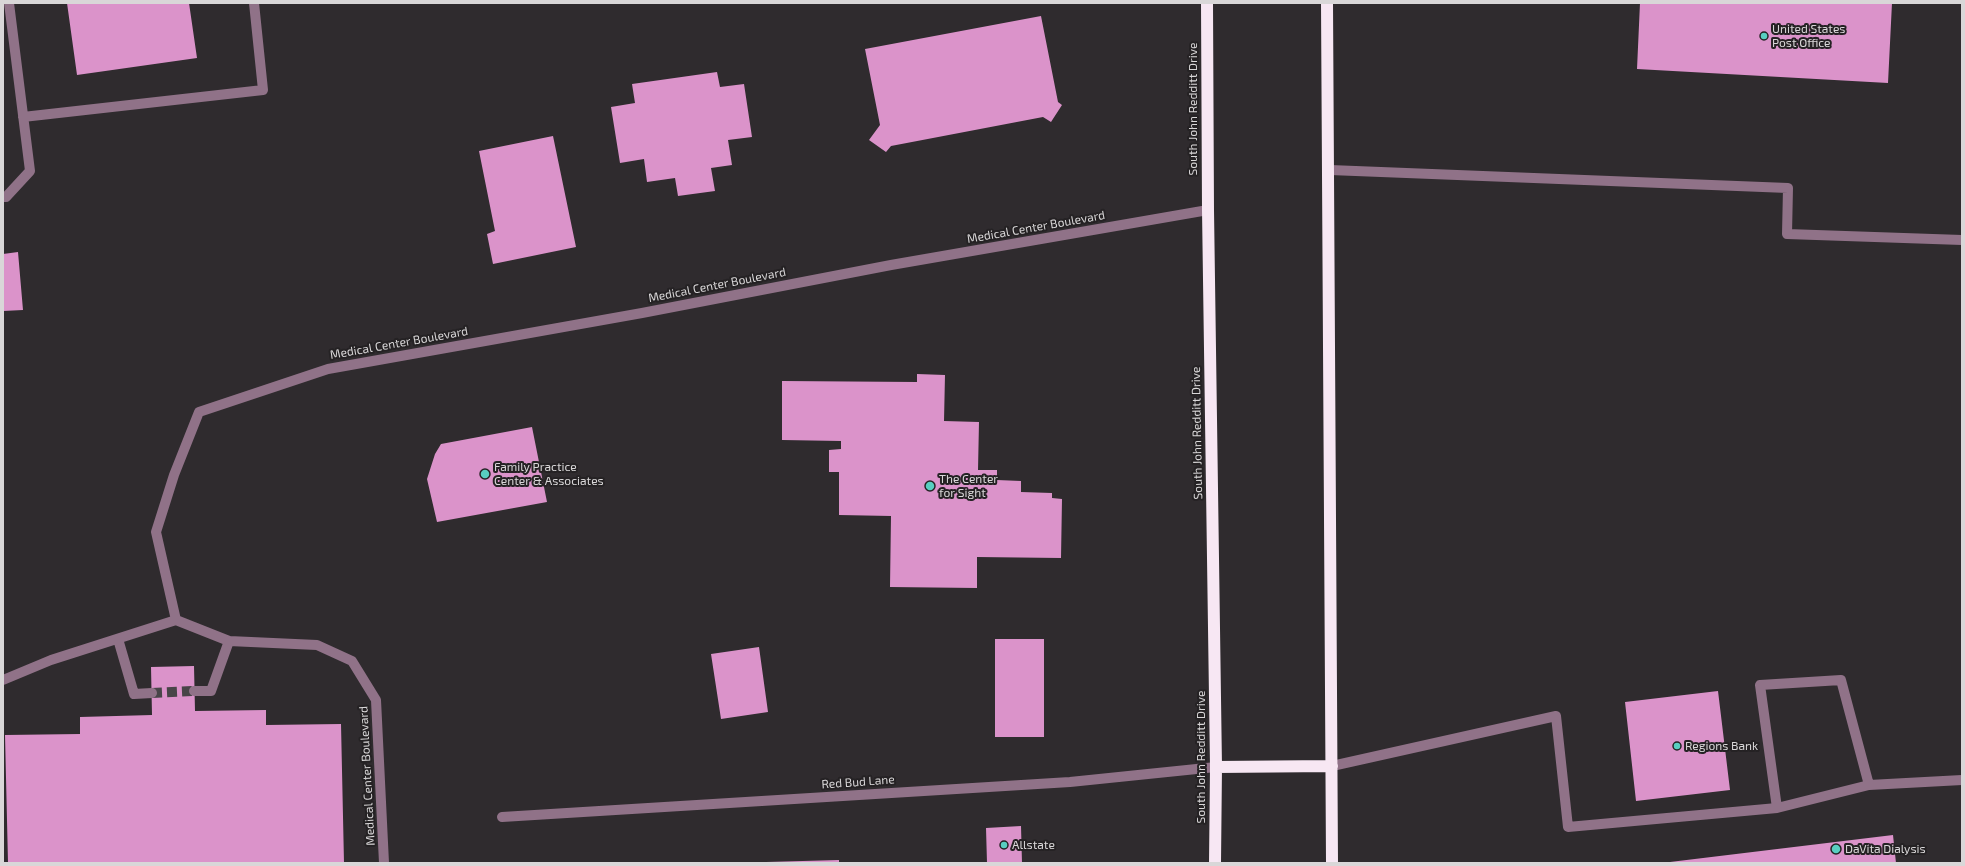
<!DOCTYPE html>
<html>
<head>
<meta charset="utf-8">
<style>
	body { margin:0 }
	#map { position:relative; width:1965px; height:866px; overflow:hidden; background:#2f2b2e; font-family:"Exo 2",sans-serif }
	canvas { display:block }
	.frame { position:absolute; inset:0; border:4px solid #d9d7d8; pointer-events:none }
</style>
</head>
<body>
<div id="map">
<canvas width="1965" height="866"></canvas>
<div class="frame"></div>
</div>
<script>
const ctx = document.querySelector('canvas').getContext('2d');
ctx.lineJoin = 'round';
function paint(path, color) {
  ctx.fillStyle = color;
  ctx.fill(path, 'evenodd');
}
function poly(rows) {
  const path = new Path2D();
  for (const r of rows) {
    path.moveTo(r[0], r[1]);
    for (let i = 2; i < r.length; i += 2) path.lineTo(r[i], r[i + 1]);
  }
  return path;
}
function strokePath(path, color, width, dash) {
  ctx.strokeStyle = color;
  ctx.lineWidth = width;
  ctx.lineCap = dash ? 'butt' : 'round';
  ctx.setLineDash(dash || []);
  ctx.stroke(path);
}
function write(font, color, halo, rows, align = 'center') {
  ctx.font = font + ' "Exo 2",sans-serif';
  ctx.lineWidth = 4;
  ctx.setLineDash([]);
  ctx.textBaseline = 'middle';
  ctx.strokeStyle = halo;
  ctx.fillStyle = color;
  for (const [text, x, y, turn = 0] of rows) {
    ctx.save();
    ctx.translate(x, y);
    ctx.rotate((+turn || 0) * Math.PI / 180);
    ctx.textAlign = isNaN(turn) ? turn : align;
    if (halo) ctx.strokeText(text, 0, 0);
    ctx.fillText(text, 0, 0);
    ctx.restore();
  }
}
const building = poly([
	[67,3,189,3,197,58,77,75],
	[1640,3,1892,3,1888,83,1637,69],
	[1041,16,1058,102,1062,105,1051,122,1043,117,891,146,886,152,869,140,880,125,865,49],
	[717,72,720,87,744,84,752,137,728,140,732,165,711,168,715,191,678,196,675,178,647,182,644,159,620,163,611,107,635,103,632,84],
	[553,136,576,247,493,264,487,234,495,231,479,151],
	[18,252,23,310,3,311,3,254],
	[917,374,945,375,944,421,979,422,978,470,997,470,997,480,1021,481,1021,492,1052,493,1052,498,1062,499,1061,558,977,557,977,588,890,587,891,516,839,515,839,472,829,472,829,450,841,449,841,441,782,440,782,381,917,382],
	[532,427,547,502,437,522,427,479,435,454,441,444],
	[995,639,1044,639,1044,737,995,737],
	[759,647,768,712,721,719,711,654],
	[194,666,195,711,266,710,266,725,341,724,344,863,8,863,5,735,80,734,80,717,152,715,151,667],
	[1718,691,1730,790,1636,801,1625,702],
	[1021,826,1022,863,987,863,986,828],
	[1893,835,1896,863,1670,863,1670,862],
	[839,860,839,863,766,863,766,862]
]);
const minorTunnel = poly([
	[152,693,194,691]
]);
const minor = poly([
	[23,117,263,90,254,3],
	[1330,170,1788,188,1787,234,1962,240],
	[3,197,6,197,30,171,9,3],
	[118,639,134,694,152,693],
	[3,680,51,660,176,620],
	[194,691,211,691,229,641],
	[1332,766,1556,716,1568,827,1777,808,1760,685,1841,680,1869,785,1962,780],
	[1777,808,1869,785],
	[502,817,1070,782,1216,767],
	[384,863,376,700,352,661,317,645,229,641,176,620,156,532,174,475,199,412,328,369,642,313,891,265,1208,210]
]);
const highway = poly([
	[1207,3,1208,210,1216,767,1215,863],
	[1327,3,1332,863],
	[1216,767,1332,766]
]);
const markers = [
	[1764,36,4,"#58cec1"],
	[485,474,5,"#58cec1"],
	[930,486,5,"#58cec1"],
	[1677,746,4,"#58cec1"],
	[1004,845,4,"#58cec1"],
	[1836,849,5,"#58cec1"]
];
const poiNames = [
	["United States",1772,29],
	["Post Office",1772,43],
	["Family Practice",494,467],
	["Center & Associates",494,481],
	["The Center",939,479],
	["for Sight",939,493],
	["Regions Bank",1685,746],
	["Allstate",1012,845],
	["DaVita Dialysis",1845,849]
];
const streetNames = [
	["South John Redditt Drive",1193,109,-90],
	["Medical Center Boulevard",1036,227,-10],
	["Medical Center Boulevard",717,285,-11],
	["Medical Center Boulevard",399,343,-10],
	["South John Redditt Drive",1197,433,-91],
	["South John Redditt Drive",1201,757,-90],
	["Medical Center Boulevard",367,776,-93],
	["Red Bud Lane",858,782,-4]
];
paint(building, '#db93ca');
strokePath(minorTunnel, '#484548', 10, [10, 5]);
strokePath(minor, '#907288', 10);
strokePath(highway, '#f7e7f3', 12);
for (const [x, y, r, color] of markers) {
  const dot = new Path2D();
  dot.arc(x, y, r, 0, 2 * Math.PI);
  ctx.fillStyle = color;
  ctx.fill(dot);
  strokePath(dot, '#252224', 1.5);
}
write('12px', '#d9d7d8', '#252224', poiNames, 'left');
write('12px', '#d9d7d8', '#252224', streetNames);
</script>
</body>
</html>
